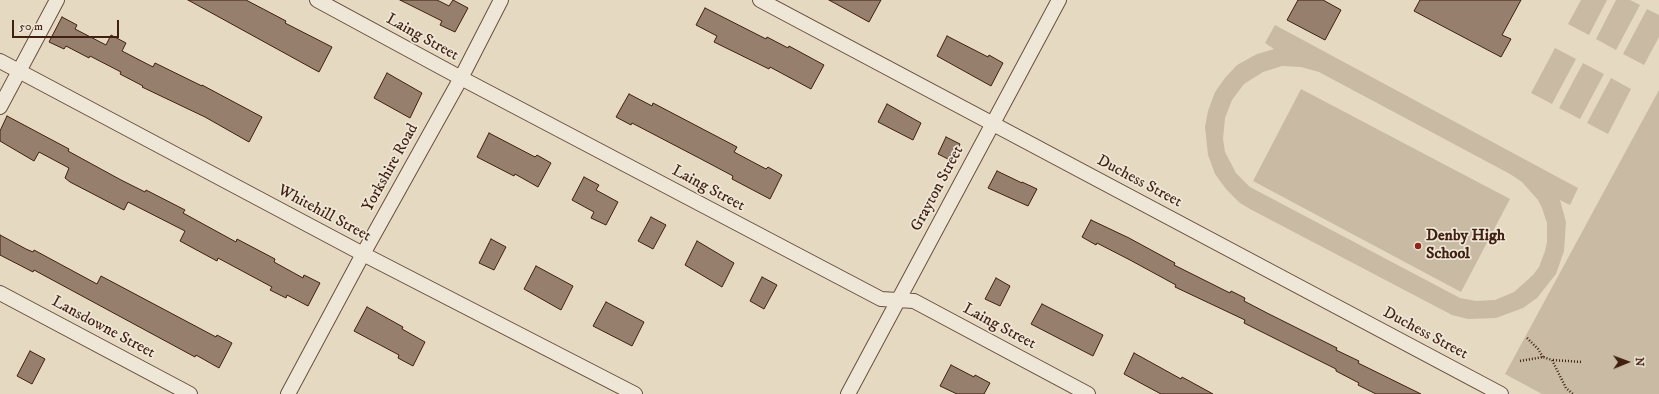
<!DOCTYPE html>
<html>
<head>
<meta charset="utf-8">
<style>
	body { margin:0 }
	#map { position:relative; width:1659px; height:394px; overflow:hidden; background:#e5dac1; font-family:"IM FELL DW Pica",serif }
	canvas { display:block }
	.north { position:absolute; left:1607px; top:342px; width:40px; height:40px; -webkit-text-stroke:3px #eee7d7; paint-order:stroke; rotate:89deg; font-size:11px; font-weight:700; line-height:16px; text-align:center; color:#411f11 }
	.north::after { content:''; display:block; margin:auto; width:14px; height:18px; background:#411f11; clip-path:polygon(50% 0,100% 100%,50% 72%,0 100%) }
	.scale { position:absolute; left:12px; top:20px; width:107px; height:18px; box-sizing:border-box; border:2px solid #411f11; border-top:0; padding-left:5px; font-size:12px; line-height:14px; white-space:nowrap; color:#411f11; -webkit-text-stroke:3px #eee7d7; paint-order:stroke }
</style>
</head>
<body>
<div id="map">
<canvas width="1659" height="394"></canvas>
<div class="north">N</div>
<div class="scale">50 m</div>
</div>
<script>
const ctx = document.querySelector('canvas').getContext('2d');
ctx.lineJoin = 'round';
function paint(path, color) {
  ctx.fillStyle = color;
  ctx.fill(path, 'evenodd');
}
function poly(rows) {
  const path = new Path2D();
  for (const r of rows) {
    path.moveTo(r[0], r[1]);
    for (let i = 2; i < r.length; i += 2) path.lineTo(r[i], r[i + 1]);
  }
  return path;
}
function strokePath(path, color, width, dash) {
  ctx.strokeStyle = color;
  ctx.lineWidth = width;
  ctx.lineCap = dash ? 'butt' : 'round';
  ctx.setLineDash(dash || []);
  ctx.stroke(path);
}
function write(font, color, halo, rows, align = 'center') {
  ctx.font = font + ' "IM FELL DW Pica",serif';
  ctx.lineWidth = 3.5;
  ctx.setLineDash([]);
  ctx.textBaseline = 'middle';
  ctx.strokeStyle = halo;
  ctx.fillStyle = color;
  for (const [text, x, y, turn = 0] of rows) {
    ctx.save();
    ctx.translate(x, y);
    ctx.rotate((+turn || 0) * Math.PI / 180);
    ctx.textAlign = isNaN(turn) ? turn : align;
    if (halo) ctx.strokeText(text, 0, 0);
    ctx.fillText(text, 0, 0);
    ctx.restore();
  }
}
const green = poly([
	[1581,0,1607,0,1589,35,1568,24],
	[1616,0,1630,0,1640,5,1616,50,1596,39],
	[1647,9,1659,15,1659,37,1644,65,1623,54],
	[1275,25,1578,188,1570,205,1560,200,1566,222,1564,251,1556,274,1537,298,1523,308,1496,318,1468,319,1452,315,1250,209,1240,203,1226,189,1215,174,1208,155,1205,127,1208,111,1215,92,1225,78,1237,65,1257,54,1274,49,1265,43],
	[1282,66,1301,67,1319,72,1510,174,1522,182,1538,200,1542,208,1547,223,1547,242,1545,251,1539,267,1533,275,1514,292,1495,300,1476,301,1460,298,1250,187,1236,173,1225,152,1223,139,1225,118,1232,100,1244,84,1263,72],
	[1555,48,1576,59,1552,104,1531,93],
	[1583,63,1604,74,1580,119,1559,108],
	[1611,78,1631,89,1608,134,1587,123],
	[1301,89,1510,199,1461,292,1253,181],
	[1659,90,1659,394,1542,394,1505,374]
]);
const building = poly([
	[188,0,246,0,286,21,285,23,332,47,319,72,188,0],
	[400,0,437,0,449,6,453,0,468,8,455,32,440,25,442,21,400,0],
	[829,0,881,0,869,22,829,0],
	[1298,0,1323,0,1341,10,1325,40,1287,20,1298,0],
	[1420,0,1521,0,1502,35,1511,39,1501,57,1414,11,1420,0],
	[705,8,766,39,767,37,788,48,789,46,824,65,811,89,770,67,769,69,714,42,717,36,696,25,705,8],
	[62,17,77,25,75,29,106,45,111,35,126,43,122,51,153,67,155,63,202,86,202,85,262,117,249,142,205,117,142,87,143,86,120,74,121,72,90,56,89,58,66,46,64,49,49,42,62,17],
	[947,36,988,57,989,55,1003,63,991,86,937,56,947,36],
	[387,73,422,93,410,118,374,98,387,73],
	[629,94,652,106,653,103,737,147,734,152,766,169,768,167,782,175,770,199,732,179,733,176,701,159,632,123,631,125,616,117,629,94],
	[887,104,921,123,913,140,878,122,887,104],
	[7,116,69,149,68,151,121,180,145,192,146,190,185,210,183,213,236,242,237,239,275,259,274,262,303,278,304,275,320,283,308,306,287,295,286,298,270,290,272,287,218,258,217,261,180,241,185,231,128,202,124,210,70,182,65,178,69,168,39,152,34,161,0,141,0,131,7,116],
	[489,133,535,157,537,155,551,163,538,187,515,174,514,176,477,157,489,133],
	[946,137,960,144,952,161,938,154,946,137],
	[997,171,1022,183,1022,182,1037,189,1028,206,988,188,997,171],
	[584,177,599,185,596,190,618,202,606,225,591,218,594,212,572,200,584,177],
	[651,217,666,225,653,249,638,241,651,217],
	[1091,220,1129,238,1175,263,1174,265,1230,293,1231,291,1245,298,1244,301,1267,313,1337,348,1336,350,1359,361,1358,363,1421,394,1376,394,1358,385,1359,383,1336,371,1336,369,1244,323,1245,320,1175,287,1176,285,1130,260,1097,243,1096,245,1082,237,1091,220],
	[0,235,26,249,33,252,34,250,97,284,101,276,216,337,217,335,232,343,219,368,196,355,195,357,34,270,33,272,0,255,0,235],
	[491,239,506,247,494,270,479,263,491,239],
	[697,241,734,263,722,287,685,265,697,241],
	[536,266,573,286,561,310,524,289,536,266],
	[762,277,777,285,764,309,750,301,762,277],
	[996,278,1010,286,1000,306,985,299,996,278],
	[606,302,644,322,632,346,593,326,606,302],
	[1042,304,1103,335,1093,356,1031,324,1042,304],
	[367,307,403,327,402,329,425,342,413,366,398,358,399,355,354,331,367,307],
	[30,351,45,359,32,384,17,376,30,351],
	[1134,353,1181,379,1182,377,1213,394,1161,394,1148,387,1124,374,1134,353],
	[951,365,974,377,975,375,990,383,984,394,957,394,940,386,951,365]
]);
const path = poly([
	[1527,338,1538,349,1543,357],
	[1553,360,1582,362],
	[1520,361,1543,357,1552,360,1566,388,1573,394]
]);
const minor = poly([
	[317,0,461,78,881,299,914,301,1088,394],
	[760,0,1501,394],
	[0,61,363,254,635,394],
	[0,107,57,0],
	[0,293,190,394],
	[288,394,363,254,461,78,501,0],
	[848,394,1059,0]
]);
const markers = [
	[1418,246,4,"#8f2418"]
];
const streetNames = [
	["Laing Street",422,38,29],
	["Yorkshire Road",391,168,-61],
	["Duchess Street",1139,182,28],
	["Laing Street",708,189,28],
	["Grayton Street",938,189,-62],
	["Whitehill Street",324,214,28],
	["Laing Street",999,327,28],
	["Lansdowne Street",103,328,28],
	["Duchess Street",1425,334,28]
];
const poiNames = [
	["Denby High",1426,237],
	["School",1426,255]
];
paint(green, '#c9baa3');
paint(building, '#96806d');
strokePath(building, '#411f11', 1);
strokePath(minor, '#6a4e3d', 16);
strokePath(path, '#411f11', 2.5, [1, 2]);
strokePath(minor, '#eee7d7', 14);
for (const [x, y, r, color] of markers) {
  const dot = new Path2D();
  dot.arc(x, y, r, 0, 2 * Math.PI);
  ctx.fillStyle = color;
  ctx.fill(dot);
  strokePath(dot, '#eee7d7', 1.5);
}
write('16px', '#411f11', '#eee7d7', streetNames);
write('bold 16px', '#411f11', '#eee7d7', poiNames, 'left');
</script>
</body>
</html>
